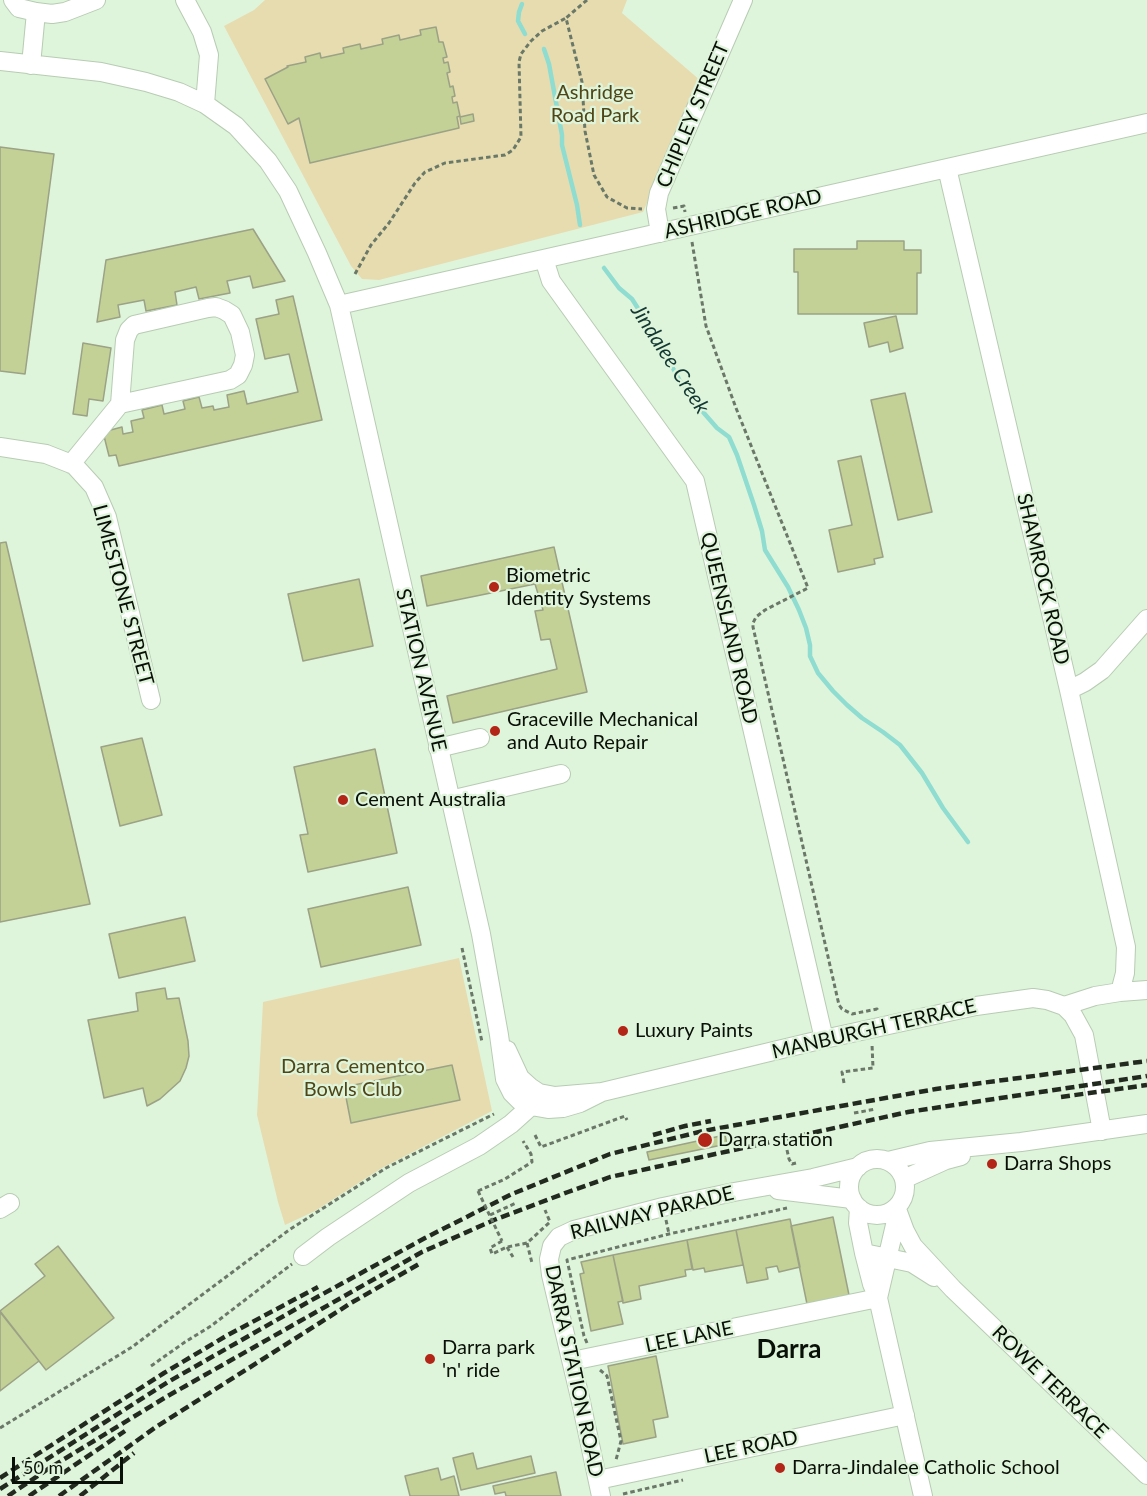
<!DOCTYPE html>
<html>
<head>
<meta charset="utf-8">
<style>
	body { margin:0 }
	#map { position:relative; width:1147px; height:1496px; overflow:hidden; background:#dff5db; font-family:Lato,sans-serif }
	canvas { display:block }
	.scale { position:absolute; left:12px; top:1457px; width:111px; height:27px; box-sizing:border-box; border:3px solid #091007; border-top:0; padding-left:8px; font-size:18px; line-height:21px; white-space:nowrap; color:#091007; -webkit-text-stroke:4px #dff5db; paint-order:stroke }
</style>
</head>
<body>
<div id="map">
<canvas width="1147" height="1496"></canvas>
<div class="scale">50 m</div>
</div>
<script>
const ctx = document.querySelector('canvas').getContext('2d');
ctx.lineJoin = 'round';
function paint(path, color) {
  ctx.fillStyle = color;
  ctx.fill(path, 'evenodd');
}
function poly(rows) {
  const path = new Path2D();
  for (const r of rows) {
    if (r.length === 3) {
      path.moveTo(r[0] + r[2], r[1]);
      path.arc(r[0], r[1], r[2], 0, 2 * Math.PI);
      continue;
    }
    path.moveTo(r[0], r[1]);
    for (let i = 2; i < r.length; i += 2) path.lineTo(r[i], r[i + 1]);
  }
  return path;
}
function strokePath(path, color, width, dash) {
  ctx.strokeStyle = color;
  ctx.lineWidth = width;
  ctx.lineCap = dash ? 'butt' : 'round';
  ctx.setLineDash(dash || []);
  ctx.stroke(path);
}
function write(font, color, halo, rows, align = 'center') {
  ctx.font = font + ' Lato,sans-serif';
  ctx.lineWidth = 4.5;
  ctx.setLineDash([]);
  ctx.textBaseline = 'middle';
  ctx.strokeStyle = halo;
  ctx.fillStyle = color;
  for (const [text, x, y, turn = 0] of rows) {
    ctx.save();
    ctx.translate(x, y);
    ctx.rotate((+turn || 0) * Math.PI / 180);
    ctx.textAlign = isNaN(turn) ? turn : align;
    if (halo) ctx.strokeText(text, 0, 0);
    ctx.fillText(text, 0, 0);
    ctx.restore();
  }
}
const green = poly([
	[265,0,627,0,622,13,701,81,643,212,379,280,362,279,351,266,224,26,254,10],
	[459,958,492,1111,382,1168,315,1211,285,1225,278,1202,257,1115,263,1002]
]);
const stream = poly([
	[522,4,519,12,518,21,525,34],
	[544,49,549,64,562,135,562,145,577,205,580,225],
	[604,268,619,288,632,299,653,332,680,381,697,400,703,412,717,428,729,437,737,455,754,505,762,531,765,550,788,587,799,610,806,628,810,645,810,656,818,673,833,691,847,705,862,718,883,732,900,745,922,773,943,808,968,842]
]);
const building = poly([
	[436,27,439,42,443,42,447,57,443,58,444,63,448,62,450,72,447,73,450,87,453,86,455,96,452,97,453,103,457,102,460,116,457,117,459,128,310,163,299,118,288,124,265,79,288,67,287,66,306,62,305,57,320,53,321,58,344,53,343,48,360,44,361,49,383,44,382,39,399,35,400,40,421,35,420,30,436,27],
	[473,114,474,121,461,124,460,117,473,114],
	[0,147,54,154,25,374,0,371,0,147],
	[253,229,285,281,253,288,250,276,227,281,230,293,199,299,196,287,175,292,177,305,146,311,144,300,118,305,120,317,97,322,106,260,253,229],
	[857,241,904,241,904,250,921,250,921,273,917,273,917,314,798,314,798,272,794,272,794,249,857,249,857,241],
	[293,296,322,420,119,466,116,455,109,456,103,432,122,427,123,434,133,432,131,421,144,418,142,410,162,405,164,414,185,409,183,401,199,397,202,408,213,406,214,410,229,407,227,395,244,391,247,404,298,392,289,354,265,359,256,319,279,314,276,300,293,296],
	[896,316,903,348,890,352,888,342,869,347,864,323,896,316],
	[83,343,111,348,103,401,89,399,87,416,73,414,83,343],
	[905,393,932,512,898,520,871,400,905,393],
	[861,456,883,557,874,559,875,564,838,572,829,530,852,525,838,461,861,456],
	[6,542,90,904,0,922,0,543,6,542],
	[554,547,587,692,453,723,447,696,557,669,550,639,541,640,535,611,543,610,535,584,427,606,421,576,554,547],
	[359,579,373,646,303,661,288,594,359,579],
	[142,738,162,815,120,826,101,747,142,738],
	[375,749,397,853,308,872,300,835,308,834,294,767,375,749],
	[408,887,421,945,321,967,308,909,408,887],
	[185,917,195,961,119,978,109,934,185,917],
	[165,988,167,999,179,998,188,1041,189,1056,186,1068,180,1081,160,1099,147,1106,143,1088,104,1098,88,1020,138,1011,136,993,165,988],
	[452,1065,460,1100,351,1123,344,1087,452,1065],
	[725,1135,727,1144,649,1160,647,1152,725,1135],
	[833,1217,849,1295,807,1304,791,1226,833,1217],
	[790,1219,800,1267,779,1272,777,1266,766,1268,768,1279,747,1283,736,1230,790,1219],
	[736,1230,743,1265,705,1272,704,1268,693,1270,687,1240,736,1230],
	[687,1240,692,1269,685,1270,686,1276,639,1286,641,1299,623,1303,613,1255,687,1240],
	[58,1246,114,1318,46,1370,0,1311,45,1276,35,1264,58,1246],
	[613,1255,623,1301,618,1302,623,1324,591,1331,580,1274,584,1273,581,1262,613,1255],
	[0,1312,39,1361,0,1391,0,1312],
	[656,1356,668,1417,653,1420,656,1437,623,1444,608,1366,656,1356],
	[473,1453,477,1469,531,1456,535,1473,461,1490,453,1458,473,1453],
	[438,1468,441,1480,454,1476,459,1496,410,1496,405,1476,438,1468],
	[556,1472,561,1496,506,1496,505,1492,495,1494,493,1486,556,1472]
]);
const path = poly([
	[587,0,566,18,582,82,585,131,594,175,607,197,627,208,642,209],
	[673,208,684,206,685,212],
	[692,242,706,326,736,408,808,588,765,610,756,617,753,623,753,627,839,1005,842,1009,852,1014,877,1009,878,1011],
	[355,274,371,245,389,223,415,183,425,172,445,163,497,156,505,155,513,150,521,137,519,62,521,54,531,41,542,31,566,18],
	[462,948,482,1042],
	[844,1083,842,1072,873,1068,872,1044,873,1044],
	[854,1113,876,1109],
	[535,1135,541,1147,625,1116,627,1120],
	[787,1150,789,1159,792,1164,796,1163],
	[478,1191,505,1179,532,1162,531,1154,523,1141],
	[490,1215,516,1203],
	[666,1220,669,1234],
	[502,1241,490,1248,492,1254,507,1247,527,1243,550,1222,545,1210],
	[527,1243,532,1263],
	[507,1247,513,1257],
	[587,1343,584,1336,567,1260,669,1234,787,1208],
	[151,1366,185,1342,211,1326,292,1264],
	[600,1370,607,1376,621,1441,616,1460],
	[0,1428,132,1347,289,1230,386,1168,494,1114],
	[623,1494,683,1480]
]);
const minor = poly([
	[13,0,19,8,36,12,52,14,65,12,96,0],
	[185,0,202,32,209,55,205,104],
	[0,61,101,72,146,82,179,92,205,104,236,126,268,161,288,191,317,253,339,305,481,934,499,1035,505,1079,512,1093,520,1101,531,1106,548,1109,563,1108,580,1103,602,1092],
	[31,65,36,12],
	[947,168,1069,690,1126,947,1125,973,1120,992],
	[660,233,656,209,659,193,743,0],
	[544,259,551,281,695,481,824,1039],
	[339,305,1147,123],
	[0,447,46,454,74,465,94,487,107,517,151,700],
	[71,464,120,404,125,340,129,330,134,325,208,308,216,307,224,310,232,315,240,332,245,355,243,365,238,375,230,380,120,404],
	[1069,690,1085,682,1102,670,1147,619],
	[438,748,480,738],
	[450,800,561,774],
	[1064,1006,1073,1015,1084,1035,1102,1131],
	[507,1050,520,1078,530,1087,539,1093,555,1096,602,1092,824,1039,976,1006,1033,998,1047,1000,1064,1006,1095,996,1120,992,1147,990],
	[877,1187,28],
	[888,1161,930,1151,1021,1142,1147,1124],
	[904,1179,946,1160,961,1156],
	[778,1190,852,1199],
	[859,1208,858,1223,864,1253,872,1284,878,1298,923,1496],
	[0,1209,10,1203],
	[898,1212,905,1231,913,1246,953,1289,1147,1475],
	[864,1253,912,1263,934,1277],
	[303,1256,328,1237,409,1183,479,1146,511,1124,531,1106],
	[878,1298,898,1212],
	[572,1361,878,1298],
	[598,1480,905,1415],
	[601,1496,581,1402,551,1275,549,1259,552,1246,559,1237,574,1230,663,1207,734,1192,813,1178,858,1167]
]);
const rail = poly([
	[1061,1097,1147,1085],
	[653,1135,685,1126,711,1121],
	[0,1478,164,1373,226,1336,318,1287],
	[0,1489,168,1382,310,1301,425,1238,512,1194,610,1154,703,1131,852,1104,936,1089,1147,1061],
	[8,1496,48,1469,166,1397,422,1252,494,1220,568,1192,610,1177,908,1112,1147,1076],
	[29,1496,125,1431],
	[59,1496,156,1427,351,1303,419,1264],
	[80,1496,134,1453]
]);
const pathBridge = poly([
	[478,1191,502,1241]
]);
const markers = [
	[494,587,6,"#b32516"],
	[495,731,6,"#b32516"],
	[343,800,6,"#b32516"],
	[623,1031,6,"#b32516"],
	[705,1140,8,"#b32516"],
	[992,1164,6,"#b32516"],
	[430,1359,6,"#b32516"],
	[780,1468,6,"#b32516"]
];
const parkNames = [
	["Ashridge",595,93],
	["Road Park",595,116],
	["Darra Cementco",353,1067],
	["Bowls Club",353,1090]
];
const streetNames = [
	["CHIPLEY STREET",693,115,-67],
	["ASHRIDGE ROAD",743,214,-13],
	["SHAMROCK ROAD",1043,579,77],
	["LIMESTONE STREET",123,595,75],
	["QUEENSLAND ROAD",729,628,77],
	["STATION AVENUE",421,670,77],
	["MANBURGH TERRACE",874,1029,-13],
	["RAILWAY PARADE",652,1213,-14],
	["LEE LANE",689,1337,-12],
	["DARRA STATION ROAD",574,1371,78],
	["ROWE TERRACE",1050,1382,44],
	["LEE ROAD",751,1447,-12]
];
const poiNames = [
	["Biometric",506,576],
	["Identity Systems",506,599],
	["Graceville Mechanical",507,720],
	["and Auto Repair",507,743],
	["Cement Australia",355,800],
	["Luxury Paints",635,1031],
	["Darra station",718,1140],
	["Darra Shops",1004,1164],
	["Darra park",442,1348],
	["'n' ride",442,1371],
	["Darra-Jindalee Catholic School",792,1468]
];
const waterNames = [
	["Jindalee Creek",670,359,57]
];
const districtNames = [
	["Darra",789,1350]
];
paint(green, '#e7dcb0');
strokePath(stream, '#8fdcd1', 4.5);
paint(building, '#c3d096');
strokePath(building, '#9ba285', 1.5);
strokePath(minor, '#b7ccb3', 20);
strokePath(path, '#6a7867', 3, [4.5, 3]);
strokePath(minor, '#fff', 18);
strokePath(rail, '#222a1f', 4.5, [9, 4.5]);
strokePath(pathBridge, '#6a7867', 3, [4.5, 3]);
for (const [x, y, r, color] of markers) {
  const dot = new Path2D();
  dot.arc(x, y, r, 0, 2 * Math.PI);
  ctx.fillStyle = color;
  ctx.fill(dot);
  strokePath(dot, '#dff5db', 2);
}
write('20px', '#4f4517', '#dff5db', parkNames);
write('20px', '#091007', '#dff5db', streetNames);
write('20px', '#091007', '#dff5db', poiNames, 'left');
write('italic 21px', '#133833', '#dff5db', waterNames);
write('bold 26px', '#091007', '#dff5db', districtNames);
</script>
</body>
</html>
